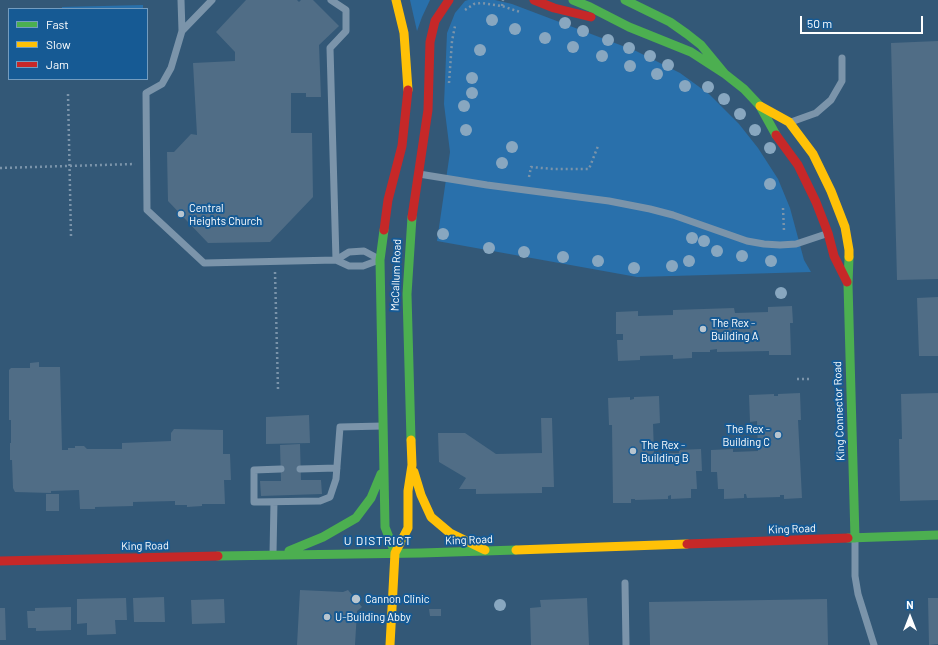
<!DOCTYPE html>
<html>
<head>
<meta charset="utf-8">
<style>
	body { margin:0 }
	#map { position:relative; width:938px; height:645px; overflow:hidden; background:#335877; font-family:Barlow,sans-serif }
	canvas { display:block }
	.legend { position:absolute; left:8px; top:8px; width:140px; height:72px; box-sizing:border-box; background:#165a94; border:1px solid #739cbf; margin:0; padding:5px 7px; list-style:none; font-size:12px; color:#fff }
	.legend li { display:flex; align-items:center; gap:8px; height:20px }
	.legend b { width:20px; border:1px solid #739cbf }
	.north { position:absolute; left:890px; top:597px; width:40px; height:40px; -webkit-text-stroke:3px #165a94; paint-order:stroke; rotate:0deg; font-size:11px; font-weight:700; line-height:16px; text-align:center; color:#fff }
	.north::after { content:''; display:block; margin:auto; width:14px; height:18px; background:#fff; clip-path:polygon(50% 0,100% 100%,50% 72%,0 100%) }
	.scale { position:absolute; left:800px; top:16px; width:123px; height:18px; box-sizing:border-box; border:2px solid #fff; border-top:0; padding-left:5px; font-size:12px; line-height:14px; white-space:nowrap; color:#fff; -webkit-text-stroke:3px #165a94; paint-order:stroke }
</style>
</head>
<body>
<div id="map">
<canvas width="938" height="645"></canvas>
<ul class="legend">
<li><b style="height:5px;background:#4caf50"></b>Fast</li>
<li><b style="height:5px;background:#ffc107"></b>Slow</li>
<li><b style="height:5px;background:#c62828"></b>Jam</li>
</ul>
<div class="north">N</div>
<div class="scale">50 m</div>
</div>
<script>
const ctx = document.querySelector('canvas').getContext('2d');
ctx.lineJoin = 'round';
function paint(path, color) {
  ctx.fillStyle = color;
  ctx.fill(path, 'evenodd');
}
function poly(rows) {
  const path = new Path2D();
  for (const r of rows) {
    path.moveTo(r[0], r[1]);
    for (let i = 2; i < r.length; i += 2) path.lineTo(r[i], r[i + 1]);
  }
  return path;
}
function strokePath(path, color, width, dash) {
  ctx.strokeStyle = color;
  ctx.lineWidth = width;
  ctx.lineCap = dash ? 'butt' : 'round';
  ctx.setLineDash(dash || []);
  ctx.stroke(path);
}
function write(font, color, halo, rows, align = 'center') {
  ctx.font = font + ' Barlow,sans-serif';
  ctx.lineWidth = 4;
  ctx.setLineDash([]);
  ctx.textBaseline = 'middle';
  ctx.strokeStyle = halo;
  ctx.fillStyle = color;
  for (const [text, x, y, turn = 0] of rows) {
    ctx.save();
    ctx.translate(x, y);
    ctx.rotate((+turn || 0) * Math.PI / 180);
    ctx.textAlign = isNaN(turn) ? turn : align;
    if (halo) ctx.strokeText(text, 0, 0);
    ctx.fillText(text, 0, 0);
    ctx.restore();
  }
}
const green = poly([
	[410,0,430,0,422,17,417,31],
	[468,0,495,0,512,4,636,51,680,73,709,94,739,124,758,148,778,179,790,208,804,260,811,272,637,277,437,241,450,152,444,104,447,33,455,13,465,1],
	[143,5,143,9,62,9,62,7]
]);
const building = poly([
	[246,0,297,0,299,2,301,0,313,0,339,26,319,45,321,97,306,97,306,93,291,93,291,133,312,133,313,197,270,242,208,243,168,201,167,152,174,152,191,134,197,135,193,63,235,61,235,52,216,32],
	[938,41,938,279,897,280,891,43],
	[938,297,938,356,919,356,917,298],
	[792,306,793,323,790,323,791,355,769,355,769,351,717,352,717,349,710,350,710,352,692,352,692,358,673,359,673,355,640,356,640,360,618,361,617,340,623,340,623,334,616,334,616,312,638,311,638,316,673,315,673,310,734,308,735,313,768,312,768,307],
	[39,362,39,367,60,367,62,450,68,450,68,448,75,448,75,446,84,446,87,449,122,449,122,443,171,441,171,433,174,429,223,430,223,454,230,454,231,480,224,480,225,504,202,504,202,506,187,507,187,505,175,505,175,501,133,502,133,506,95,507,95,509,80,509,79,490,51,491,51,493,15,492,13,488,12,460,10,460,10,443,11,443,11,420,9,420,9,370,11,368,30,368,30,363],
	[800,393,801,420,798,420,802,498,784,499,784,495,780,495,780,497,747,498,746,494,744,494,744,498,724,499,724,489,718,489,717,472,711,472,711,450,733,449,733,452,758,451,757,421,750,422,749,395,774,394,774,396,778,396,778,394],
	[938,393,938,500,900,501,899,439,902,439,901,394],
	[659,396,660,423,653,424,654,453,679,453,679,450,701,449,702,471,696,471,697,489,691,489,691,498,671,499,671,495,668,496,668,499,635,500,635,499,631,499,631,503,613,503,612,425,609,425,608,398,630,397,630,400,634,399,634,397],
	[309,415,310,443,266,444,266,417],
	[541,418,552,418,554,487,542,487,542,493,476,494,476,489,459,489,466,478,439,462,438,433,465,433,496,454,542,453],
	[300,444,301,480,321,480,322,494,261,496,260,481,281,481,280,445],
	[46,494,59,494,59,511,46,511],
	[300,590,343,592,348,590,362,607,357,611,355,645,297,645],
	[164,597,165,622,134,622,133,598],
	[126,598,127,620,115,620,116,634,87,635,87,623,77,624,77,599],
	[587,598,589,645,531,645,530,608,541,607,540,600],
	[928,598,938,598,938,644,929,645],
	[224,599,225,623,192,624,191,600],
	[827,599,828,645,650,645,649,602],
	[71,607,71,630,36,631,36,628,28,628,27,611,35,611,35,608],
	[0,608,5,608,6,640,0,640],
	[429,609,441,609,441,616,430,616]
]);
const path = poly([
	[502,6,503,0],
	[465,10,474,4,481,3,502,6,520,12],
	[449,83,452,41,455,26],
	[68,94,71,236],
	[0,168,135,164],
	[529,177,531,167,553,169,589,169,598,146],
	[783,208,784,231],
	[275,272,278,389],
	[797,379,810,379]
]);
const lane = poly([
	[181,0,182,31,171,68,162,84,146,93,147,210,204,263,336,260,349,266,363,266,379,260],
	[331,0,346,10,346,31,330,48,336,260],
	[182,31,212,0],
	[791,122,816,113,831,100,842,81,842,58],
	[419,174,487,185,609,201,650,209,673,215,747,241,764,244,780,245,796,244,826,234],
	[336,260,349,252,364,251,379,259],
	[281,469,254,470,254,502,320,501,330,497,336,479,340,427,383,426],
	[300,469,337,468],
	[855,540,855,576,858,594,874,645],
	[273,554,274,502],
	[625,583,626,645]
]);
const fast = poly([
	[573,0,590,7,629,27,691,52,725,74,744,89,760,106,776,135],
	[625,0,670,22,687,34,701,45,725,74],
	[384,230,380,260,385,527,395,553],
	[849,257,848,284,855,538],
	[411,440,407,294,412,217],
	[848,538,938,535],
	[289,551,323,537,356,518,371,498,381,474],
	[218,556,421,553,516,550]
]);
const slow = poly([
	[396,0,404,33,408,90],
	[760,106,789,122,813,154,831,191,845,227,849,250,849,257],
	[414,472,421,495,431,517,450,533,485,550],
	[516,550,687,544],
	[390,645,395,553,408,528,408,491,412,465,411,440]
]);
const jam = poly([
	[534,0,554,8,591,17],
	[776,135,798,165,816,202,828,233,834,256,847,282],
	[412,217,428,110,430,42,435,21,449,0],
	[384,230,388,200,402,146,408,90],
	[687,544,848,538],
	[0,561,218,556]
]);
const trees = [
	[492,20],
	[565,23],
	[515,29],
	[583,31],
	[545,38],
	[608,40],
	[573,47],
	[629,48],
	[480,50],
	[602,56],
	[650,56],
	[668,65],
	[630,66],
	[657,74],
	[472,78],
	[685,86],
	[708,87],
	[472,93],
	[724,99],
	[464,106],
	[740,114],
	[466,130],
	[755,130],
	[512,147],
	[770,148],
	[502,163],
	[770,184],
	[443,234],
	[692,238],
	[704,241],
	[489,248],
	[717,251],
	[524,252],
	[742,256],
	[563,257],
	[598,261],
	[689,261],
	[771,261],
	[672,266],
	[634,268],
	[781,293],
	[500,605]
];
const markers = [
	[181,214,4,"#b8c5cf"],
	[703,329,4,"#b8c5cf"],
	[778,435,4,"#b8c5cf"],
	[633,451,4,"#b8c5cf"],
	[356,599,5,"#b8c5cf"],
	[327,617,4,"#b8c5cf"]
];
const poiNames = [
	["Central",189,208],
	["Heights Church",189,221],
	["The Rex -",711,323],
	["Building A",711,336],
	["The Rex -",770,429,"right"],
	["Building C",770,442,"right"],
	["The Rex -",641,445],
	["Building B",641,458],
	["Cannon Clinic",365,599],
	["U-Building Abby",335,617]
];
const streetNames = [
	["McCallum Road",396,275,-88],
	["King Connector Road",839,411,-92],
	["King Road",792,529,-2],
	["King Road",469,540,-2],
	["King Road",145,546,-1]
];
const neighbourhoodNames = [
	["U DISTRICT",378,541]
];
paint(green, '#2970ab');
paint(building, '#506d86');
strokePath(path, '#7b94aa', 2.5, [2, 3]);
strokePath(lane, '#7b94aa', 7);
strokePath(fast, '#4caf50', 9);
strokePath(slow, '#ffc107', 9);
strokePath(jam, '#c62828', 9);
ctx.fillStyle = '#88a7c0';
for (const [x, y] of trees) {
  ctx.beginPath();
  ctx.arc(x, y, 6, 0, 2 * Math.PI);
  ctx.fill();
}
for (const [x, y, r, color] of markers) {
  const dot = new Path2D();
  dot.arc(x, y, r, 0, 2 * Math.PI);
  ctx.fillStyle = color;
  ctx.fill(dot);
  strokePath(dot, '#165a94', 1.5);
}
write('11px', '#fff', '#165a94', poiNames, 'left');
write('11px', '#fff', '#165a94', streetNames);
ctx.letterSpacing = '1px';
write('12px', '#fff', '#165a94', neighbourhoodNames);
ctx.letterSpacing = '0px';
</script>
</body>
</html>
